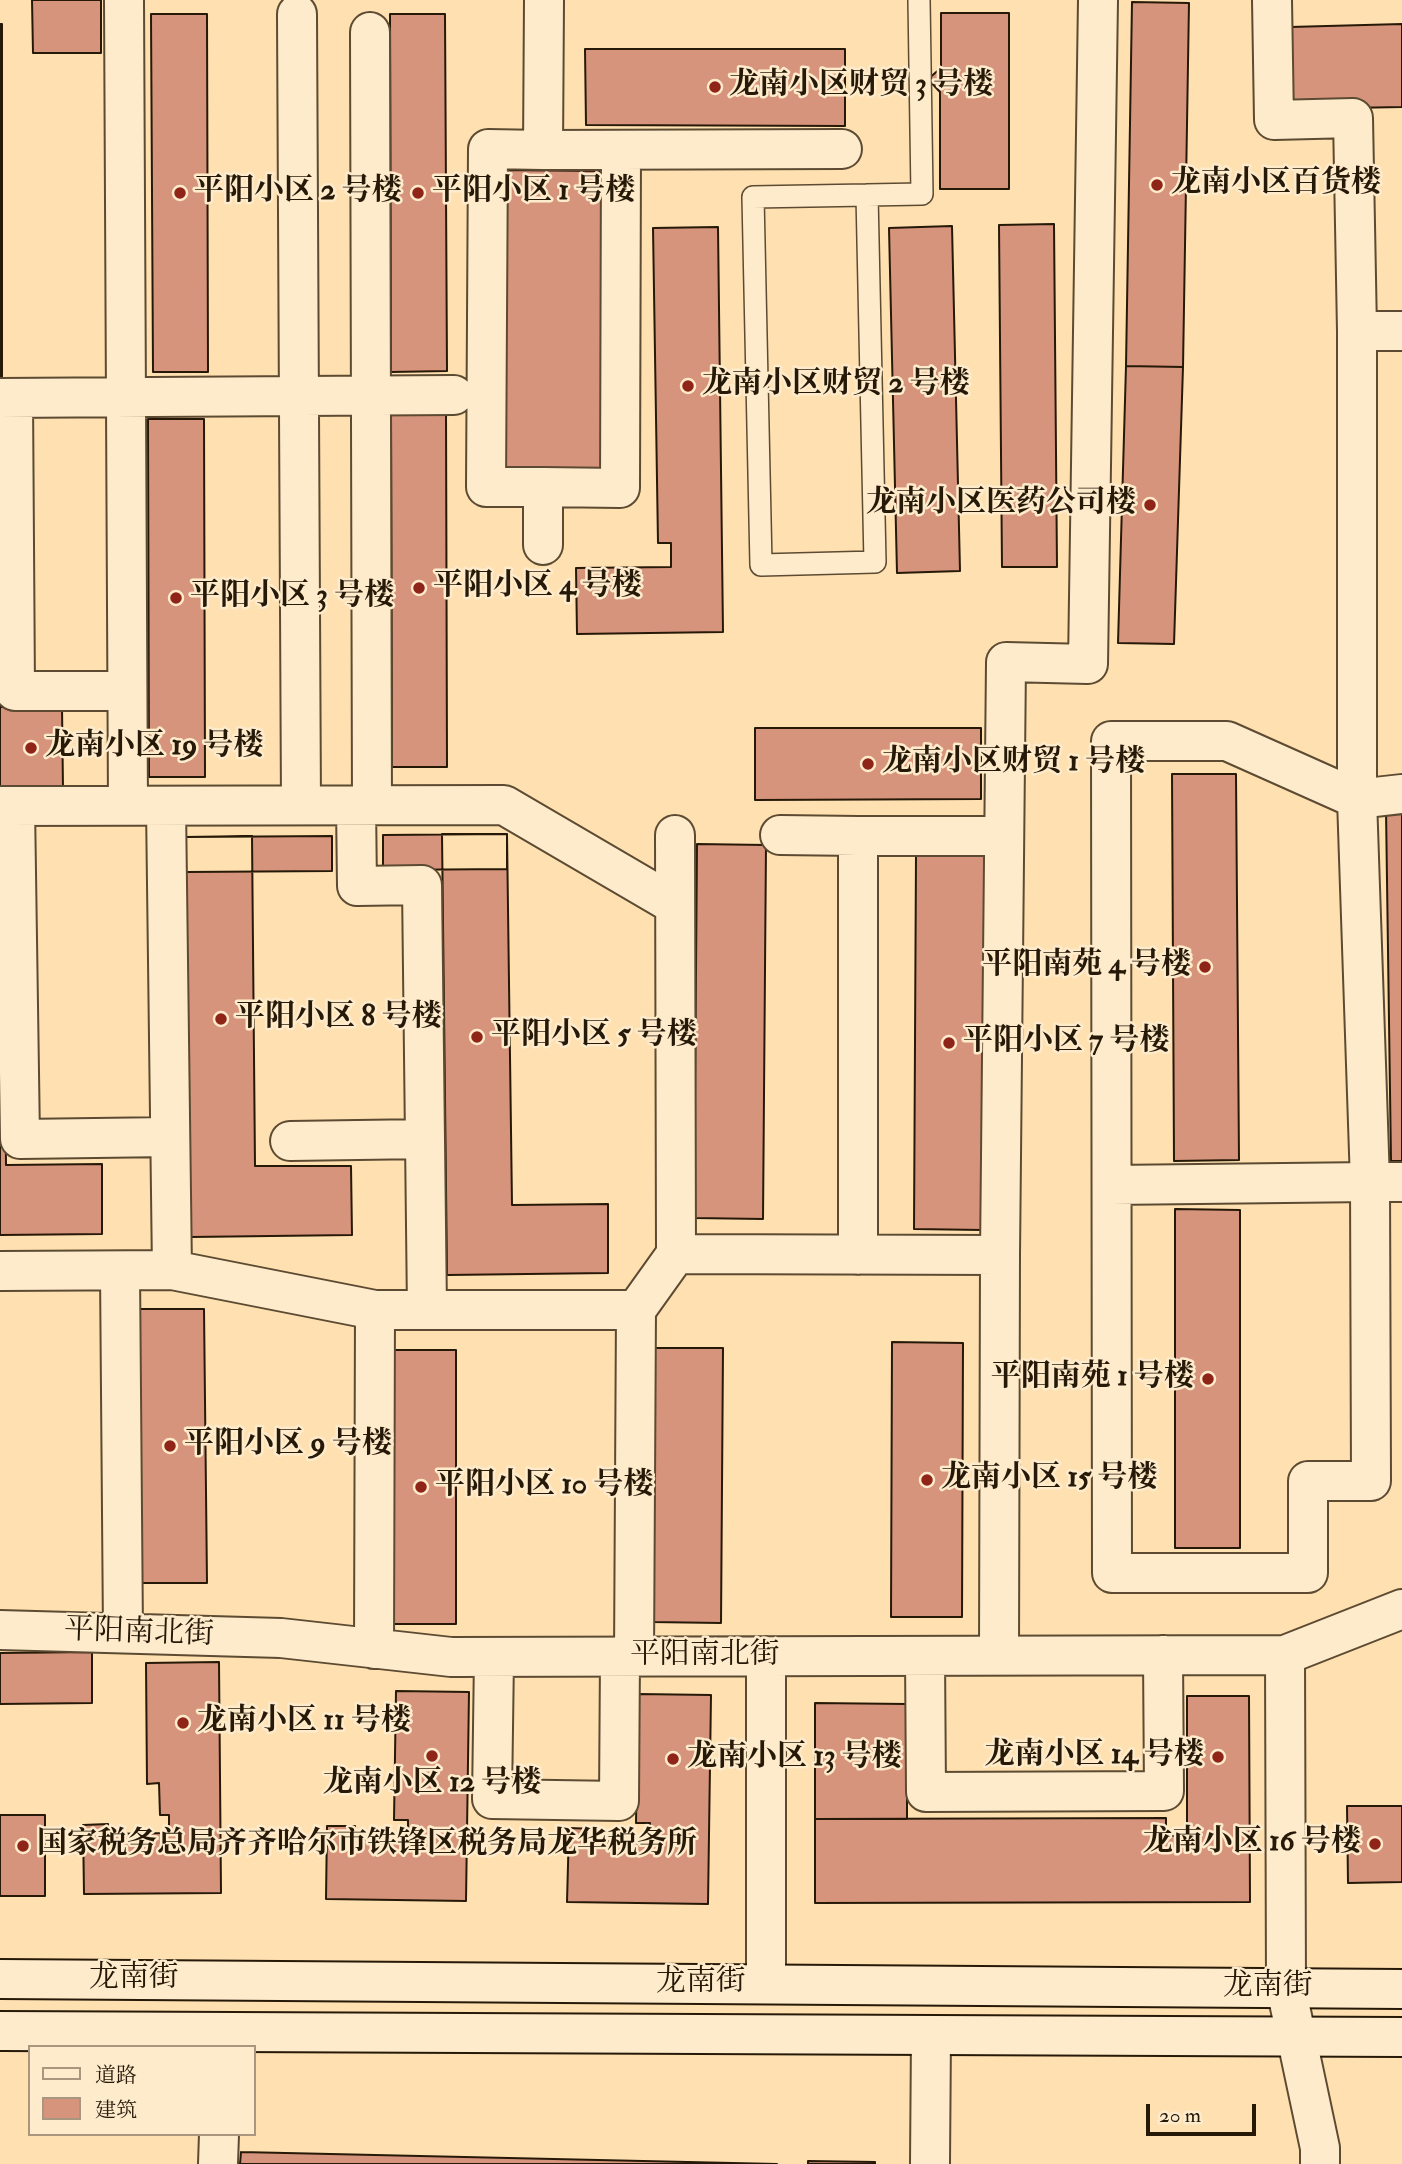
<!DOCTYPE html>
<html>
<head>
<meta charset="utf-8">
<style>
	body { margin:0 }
	#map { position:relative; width:1402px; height:2164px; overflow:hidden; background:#fee0b1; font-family:"IM FELL Double Pica","Noto Serif SC",serif }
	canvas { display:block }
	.legend { position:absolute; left:28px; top:2045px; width:228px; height:91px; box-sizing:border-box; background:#feebcc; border:2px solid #a8977e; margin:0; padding:9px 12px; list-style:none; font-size:21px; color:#261908 }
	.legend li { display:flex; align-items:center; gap:14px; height:35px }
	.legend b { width:35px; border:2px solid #a8977e }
	.scale { position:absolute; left:1146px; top:2104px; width:110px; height:32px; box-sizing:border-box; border:4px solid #261908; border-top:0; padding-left:9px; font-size:21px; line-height:24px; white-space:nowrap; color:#261908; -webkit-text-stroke:5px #feebcc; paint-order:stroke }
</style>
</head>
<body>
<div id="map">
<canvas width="1402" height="2164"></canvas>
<ul class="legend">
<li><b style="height:9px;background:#feebcc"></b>道路</li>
<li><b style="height:19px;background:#d7947c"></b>建筑</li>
</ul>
<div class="scale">20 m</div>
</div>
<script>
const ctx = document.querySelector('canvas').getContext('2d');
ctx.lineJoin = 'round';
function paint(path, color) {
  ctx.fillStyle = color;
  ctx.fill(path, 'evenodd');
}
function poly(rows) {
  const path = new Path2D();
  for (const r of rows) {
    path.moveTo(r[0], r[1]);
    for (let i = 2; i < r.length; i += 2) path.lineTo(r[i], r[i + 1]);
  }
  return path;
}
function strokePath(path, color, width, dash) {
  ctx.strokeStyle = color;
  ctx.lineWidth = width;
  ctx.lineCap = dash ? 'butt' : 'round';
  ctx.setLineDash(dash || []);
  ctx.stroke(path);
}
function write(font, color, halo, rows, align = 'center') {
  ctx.font = font + ' "IM FELL Double Pica","Noto Serif SC",serif';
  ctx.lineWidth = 5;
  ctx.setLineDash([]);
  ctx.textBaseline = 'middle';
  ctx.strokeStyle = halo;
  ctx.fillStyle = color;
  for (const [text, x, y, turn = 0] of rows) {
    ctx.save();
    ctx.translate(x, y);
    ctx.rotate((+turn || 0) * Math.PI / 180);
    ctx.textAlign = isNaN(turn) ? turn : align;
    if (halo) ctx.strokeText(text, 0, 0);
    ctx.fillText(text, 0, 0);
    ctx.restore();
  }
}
const building = poly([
	[32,0,101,0,101,53,33,53,32,0],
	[1132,2,1189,3,1183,367,1126,366,1132,2],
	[941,13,1009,13,1009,189,940,189,940,92,928,79,941,68,941,13],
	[151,14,207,14,208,372,153,372,151,14],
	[390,14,445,14,447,371,391,372,390,14],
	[0,24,2,24,2,381,0,381,0,24],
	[1402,24,1402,107,1292,109,1290,27,1402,24],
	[585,49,845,49,845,126,586,125,585,49],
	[500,170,605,171,604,472,499,472,500,170],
	[1054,224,1057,567,1002,567,999,225,1054,224],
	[952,226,960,571,897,573,889,228,952,226],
	[718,227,723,632,577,634,576,568,671,567,671,543,658,543,653,228,718,227],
	[1126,366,1183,367,1174,644,1118,643,1126,366],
	[391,409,446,409,447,767,392,767,391,409],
	[148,419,204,419,205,777,149,777,148,419],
	[0,707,62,707,63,789,0,790,0,707],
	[755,728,981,728,981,799,755,800,755,728],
	[1172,774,1236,774,1239,1160,1174,1161,1172,774],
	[1386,810,1402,810,1402,1161,1391,1161,1386,810],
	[442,834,507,834,512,1205,608,1204,608,1273,447,1275,442,834],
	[507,834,507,869,383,870,383,835,507,834],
	[0,836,3,836,6,1165,102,1164,102,1234,0,1235,0,836],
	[252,836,255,1166,351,1166,352,1235,190,1237,185,837,252,836],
	[332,836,332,871,186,872,185,837,332,836],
	[697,844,766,845,763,1219,694,1218,697,844],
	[916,855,985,856,982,1230,914,1229,916,855],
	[1175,1209,1240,1210,1240,1548,1175,1548,1175,1209],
	[133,1309,204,1309,207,1583,137,1583,133,1309],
	[892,1342,963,1343,962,1617,891,1617,892,1342],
	[652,1348,723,1348,721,1623,651,1622,652,1348],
	[386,1350,456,1350,456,1624,385,1624,386,1350],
	[92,1652,92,1703,0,1704,0,1653,92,1652],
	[219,1662,221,1893,84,1894,83,1825,108,1824,108,1834,169,1833,169,1815,160,1815,159,1783,147,1784,146,1663,219,1662],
	[396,1691,469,1692,466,1901,326,1899,327,1826,355,1826,355,1838,408,1839,408,1820,394,1820,396,1691],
	[638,1694,711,1695,708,1904,567,1902,569,1828,596,1829,597,1841,650,1842,650,1823,636,1823,638,1694],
	[1187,1696,1249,1696,1250,1902,815,1903,815,1819,1166,1818,1166,1836,1187,1836,1187,1696],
	[815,1703,907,1704,907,1819,815,1819,815,1703],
	[1347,1806,1402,1806,1402,1882,1348,1883,1347,1806],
	[0,1815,45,1815,45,1896,0,1896,0,1815],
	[241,2152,777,2164,240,2164,241,2152],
	[808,2161,875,2162,875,2164,808,2164,808,2161]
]);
const service = poly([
	[867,195,875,562,761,565,753,197,867,195,922,194,919,0]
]);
const minor = poly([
	[124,0,128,805],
	[544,0,543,150,842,149],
	[1272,0,1274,120,1353,118,1357,331],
	[297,14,301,805],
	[370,32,372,805],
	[0,398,454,395],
	[13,398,15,691,127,691],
	[543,487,620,488,621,150],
	[543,545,543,487,486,487,488,149,543,150],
	[1402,794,1357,799,1227,741,1111,741,1112,1573,1308,1573,1308,1481,1371,1481,1370,1182,1402,1182],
	[356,805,357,886,422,885,427,1310],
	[0,806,504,805,675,905],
	[15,806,20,1139,170,1137],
	[166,806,172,1270],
	[780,835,858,836],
	[290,1141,425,1139],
	[1112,1185,1370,1182,1357,799,1357,331,1402,331],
	[676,1254,1000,1255,999,1655],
	[858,1255,858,836,1003,836],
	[1000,1255,1006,662,1088,664,1098,0],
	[0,1271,172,1270,375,1310,636,1310,676,1254,675,835],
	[120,1271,123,1633],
	[0,1630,281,1638,451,1657,1285,1655,1402,1609],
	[374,1649,375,1310],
	[1285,1655,1286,1988,1320,2148,1320,2164],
	[766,1656,766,1984],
	[925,1656,926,1792,1164,1791,1163,1655],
	[494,1657,492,1799,619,1801,620,1657],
	[634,1657,636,1310],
	[218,2164,219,2134],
	[930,2164,931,2035]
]);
const secondary = poly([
	[0,1979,1402,1989],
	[0,2031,1402,2037]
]);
const markers = [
	[715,87,7,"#8f2418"],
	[1157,185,7,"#8f2418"],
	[180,193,7,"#8f2418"],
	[418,193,7,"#8f2418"],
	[688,386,7,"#8f2418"],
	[1150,505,7,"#8f2418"],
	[419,588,7,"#8f2418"],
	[176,598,7,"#8f2418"],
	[31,748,7,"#8f2418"],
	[868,764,7,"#8f2418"],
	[1205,967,7,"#8f2418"],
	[221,1019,7,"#8f2418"],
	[477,1037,7,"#8f2418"],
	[949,1043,7,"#8f2418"],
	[1208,1379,7,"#8f2418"],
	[170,1446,7,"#8f2418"],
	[927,1480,7,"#8f2418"],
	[421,1487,7,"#8f2418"],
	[183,1723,7,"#8f2418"],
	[432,1756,7,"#8f2418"],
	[1218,1757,7,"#8f2418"],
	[673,1759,7,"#8f2418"],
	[1375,1844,7,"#8f2418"],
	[23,1846,7,"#8f2418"]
];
const poiNames = [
	["龙南小区财贸 3 号楼",729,87],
	["龙南小区百货楼",1171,185],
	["平阳小区 2 号楼",194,193],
	["平阳小区 1 号楼",432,193],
	["龙南小区财贸 2 号楼",702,386],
	["龙南小区医药公司楼",1136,505,"right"],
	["平阳小区 4 号楼",433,588],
	["平阳小区 3 号楼",190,598],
	["龙南小区 19 号楼",45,748],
	["龙南小区财贸 1 号楼",882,764],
	["平阳南苑 4 号楼",1191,967,"right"],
	["平阳小区 8 号楼",235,1019],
	["平阳小区 5 号楼",491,1037],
	["平阳小区 7 号楼",963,1043],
	["平阳南苑 1 号楼",1194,1379,"right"],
	["平阳小区 9 号楼",184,1446],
	["龙南小区 15 号楼",941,1480],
	["平阳小区 10 号楼",435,1487],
	["龙南小区 11 号楼",197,1723],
	["龙南小区 14 号楼",1204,1757,"right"],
	["龙南小区 13 号楼",687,1759],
	["龙南小区 12 号楼",432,1785,"center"],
	["龙南小区 16 号楼",1361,1844,"right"],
	["国家税务总局齐齐哈尔市铁锋区税务局龙华税务所",37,1846]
];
const streetNames = [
	["平阳南北街",139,1634,2],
	["平阳南北街",705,1657],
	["龙南街",134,1980],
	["龙南街",701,1984],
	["龙南街",1268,1988]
];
paint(building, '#d7947c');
strokePath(building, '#261908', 2);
strokePath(service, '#5c4b32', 24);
strokePath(minor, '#5c4b32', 42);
strokePath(secondary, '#261908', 42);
strokePath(service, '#feebcc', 21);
strokePath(minor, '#feebcc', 38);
strokePath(secondary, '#feebcc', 38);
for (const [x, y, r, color] of markers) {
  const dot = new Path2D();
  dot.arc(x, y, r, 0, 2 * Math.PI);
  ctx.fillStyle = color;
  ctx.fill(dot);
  strokePath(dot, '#feebcc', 2.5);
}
write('bold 30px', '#261908', '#feebcc', poiNames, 'left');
write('30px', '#261908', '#feebcc', streetNames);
</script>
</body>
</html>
